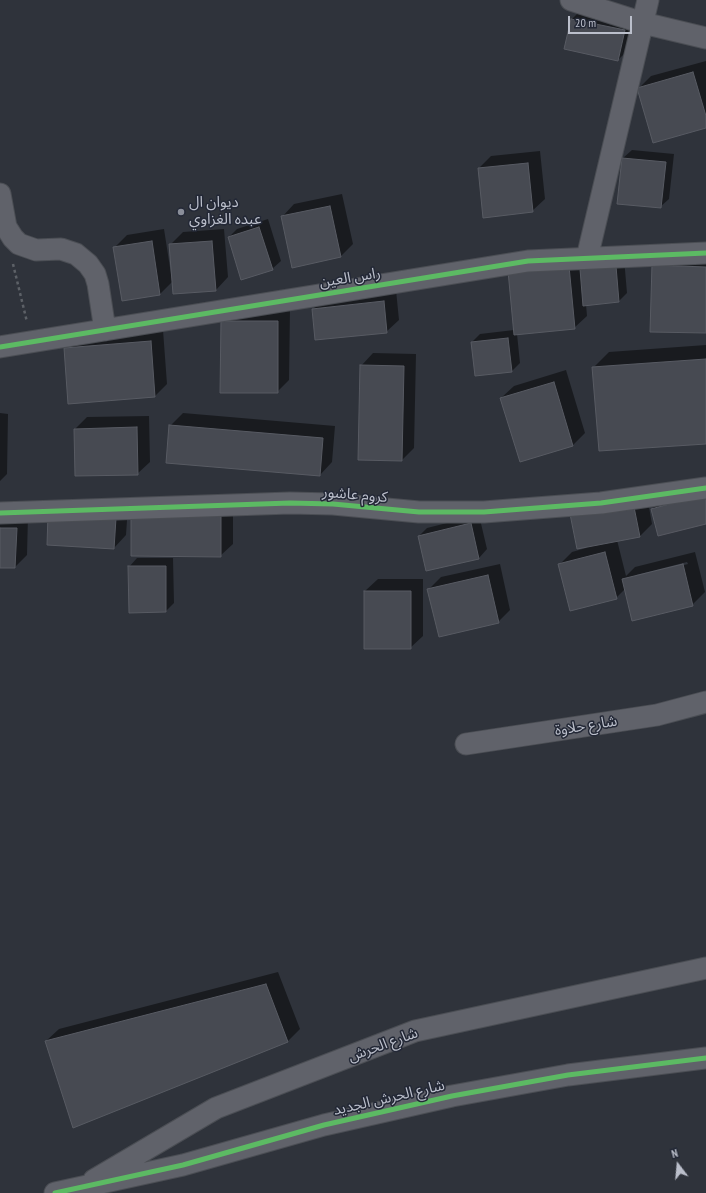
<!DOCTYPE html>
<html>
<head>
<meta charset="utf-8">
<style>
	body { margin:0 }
	#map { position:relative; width:706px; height:1193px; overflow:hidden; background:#2f333b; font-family:"PT Sans Narrow",sans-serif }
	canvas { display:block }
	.north { position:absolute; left:658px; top:1145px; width:40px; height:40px; -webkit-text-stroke:3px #232836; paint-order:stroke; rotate:344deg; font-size:11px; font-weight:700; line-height:16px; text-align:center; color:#bbbfcb }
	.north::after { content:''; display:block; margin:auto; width:14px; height:18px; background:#bbbfcb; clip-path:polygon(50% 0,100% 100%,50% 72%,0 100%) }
	.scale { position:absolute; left:568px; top:16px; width:64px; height:18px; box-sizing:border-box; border:2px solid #bbbfcb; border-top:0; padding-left:5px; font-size:12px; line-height:14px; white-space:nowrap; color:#bbbfcb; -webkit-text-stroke:3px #232836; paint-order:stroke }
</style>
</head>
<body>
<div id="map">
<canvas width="706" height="1193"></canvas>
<div class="north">N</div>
<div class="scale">20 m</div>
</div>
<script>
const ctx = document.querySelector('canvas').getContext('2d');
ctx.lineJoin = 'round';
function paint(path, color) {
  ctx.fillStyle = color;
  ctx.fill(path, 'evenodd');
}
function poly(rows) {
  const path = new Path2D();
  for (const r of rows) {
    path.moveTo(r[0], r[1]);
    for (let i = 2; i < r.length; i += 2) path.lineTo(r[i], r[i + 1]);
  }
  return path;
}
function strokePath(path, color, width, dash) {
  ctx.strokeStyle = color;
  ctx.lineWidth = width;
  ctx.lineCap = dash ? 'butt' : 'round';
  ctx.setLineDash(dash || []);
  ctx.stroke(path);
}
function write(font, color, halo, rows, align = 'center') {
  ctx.font = font + ' "PT Sans Narrow","Noto Sans Arabic",sans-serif';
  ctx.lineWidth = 3;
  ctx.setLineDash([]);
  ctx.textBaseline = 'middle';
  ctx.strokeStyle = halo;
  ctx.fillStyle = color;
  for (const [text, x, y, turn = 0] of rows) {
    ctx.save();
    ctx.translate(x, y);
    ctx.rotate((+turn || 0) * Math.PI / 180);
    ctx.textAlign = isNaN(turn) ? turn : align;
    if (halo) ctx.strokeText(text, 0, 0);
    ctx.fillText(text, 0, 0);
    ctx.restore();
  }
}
const shadow = poly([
	[580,11,632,22,626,52,618,60,565,49,572,19],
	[706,61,706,127,638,89,651,76],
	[632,150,674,154,669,199,660,207,618,203,623,158],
	[540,151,545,199,532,211,479,168,491,156],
	[342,194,353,244,341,256,293,267,282,217,294,204],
	[268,219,281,261,272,269,229,237,237,229],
	[164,229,171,274,172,274,171,244,183,232,224,229,228,277,216,290,173,281,160,294,114,248,127,235],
	[665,253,706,255,706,332,651,331],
	[624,258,627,293,619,301,586,304,587,316,574,328,517,334,520,363,512,371,472,342,480,334,514,330,509,272],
	[396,290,399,320,386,332,313,309,325,297],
	[290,309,289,380,277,392,222,321],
	[163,330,167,384,155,396,65,348,78,336],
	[706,345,706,443,593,368,609,352],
	[373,353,416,354,414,448,402,460,361,366],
	[566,370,585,433,573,445,501,398,514,386],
	[0,413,8,414,7,474,0,481],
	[183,413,335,426,332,462,320,475,170,426],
	[149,416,150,462,137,474,75,429,87,417],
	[706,489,706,523,652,509,660,501],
	[646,490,652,524,640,536,617,540,626,576,635,567,695,552,705,592,692,605,625,589,616,598,560,564,572,552,586,548,586,547],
	[687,562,688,564,636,577,636,575],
	[233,503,233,544,220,556,132,555],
	[128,506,126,535,114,548,48,544],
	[479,515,487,549,479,558,427,570,419,536,427,528],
	[0,516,28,516,27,555,15,567,0,567],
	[137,558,173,558,174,603,166,611,129,567],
	[500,564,510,610,498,622,429,589,441,577],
	[378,579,423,579,423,636,410,648,365,591],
	[278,972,300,1029,288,1041,74,1127,46,1041,59,1029]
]);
const building = poly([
	[571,19,625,30,618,61,564,49,571,19],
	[693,72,706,116,706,128,653,143,637,88,693,72],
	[622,158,666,162,661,208,617,204,622,158],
	[528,163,533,212,483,218,478,168,528,163],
	[330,206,341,257,292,268,281,216,330,206],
	[259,227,273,270,241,280,228,237,259,227],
	[152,241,160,295,122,301,113,247,152,241],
	[212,241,216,291,173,294,169,244,212,241],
	[652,265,706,267,706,333,650,332,652,265],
	[569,266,575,329,514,335,508,271,569,266],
	[616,266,619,302,583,306,580,269,616,266],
	[384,301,387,333,315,340,312,309,384,301],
	[221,321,278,321,278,393,220,393,221,321],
	[508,338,512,372,475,376,471,342,508,338],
	[151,341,155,397,68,404,64,348,151,341],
	[706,359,706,444,599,451,592,367,706,359],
	[360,365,404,366,402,461,358,460,360,365],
	[554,382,573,446,520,462,500,398,554,382],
	[169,425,323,438,320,476,166,463,169,425],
	[137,427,138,475,75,476,74,429,137,427],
	[706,494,706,524,658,536,651,509,706,494],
	[633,502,640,537,577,549,570,514,633,502],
	[131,514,221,514,221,557,131,556,131,514],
	[48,515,116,518,114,549,47,545,48,515],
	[471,523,479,559,426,571,418,536,471,523],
	[0,528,17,528,15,568,0,568,0,528],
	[605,552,617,599,570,611,558,564,605,552],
	[683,564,693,606,632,621,622,579,683,564],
	[128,566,166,566,166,612,129,613,128,566],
	[488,575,499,623,439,637,427,589,488,575],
	[364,591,411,591,411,649,364,649,364,591],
	[266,984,288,1042,73,1128,45,1041,266,984]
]);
const path = poly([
	[13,264,27,322]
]);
const minor = poly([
	[571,0,643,23,706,38],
	[0,194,6,227,13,238,19,244,36,250,61,249,76,254,88,264,95,274,98,284,105,330],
	[587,258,648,0],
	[0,347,528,261,706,253],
	[0,513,290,503,333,504,419,512,484,512,601,503,706,488],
	[466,744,657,715,706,702],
	[94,1180,216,1108,415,1031,706,968],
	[55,1193,183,1165,324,1125,452,1096,568,1075,706,1058]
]);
const cycleway = poly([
	[0,347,528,261,706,253],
	[0,513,290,503,333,504,419,512,484,512,601,503,706,488],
	[55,1193,183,1165,324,1125,452,1096,568,1075,706,1058]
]);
const markers = [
	[181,212,4,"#8a8e99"]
];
const poiNames = [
	["ديوان ال",189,203],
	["عبده الغزاوي",189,220]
];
const streetNames = [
	["راس العين",350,278,-9],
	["كروم عاشور",355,495,5],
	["شارع حلاوة",586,726,-9],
	["شارع الحرش",383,1045,-20],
	["شارع الحرش الجديد",389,1098,-13]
];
paint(shadow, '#0007');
paint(building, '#474a52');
strokePath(building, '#585b63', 1);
strokePath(minor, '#4b4e54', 23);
strokePath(path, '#5d6167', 2.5, [3, 3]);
strokePath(minor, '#60626a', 21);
strokePath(cycleway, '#5cba63', 5);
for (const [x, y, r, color] of markers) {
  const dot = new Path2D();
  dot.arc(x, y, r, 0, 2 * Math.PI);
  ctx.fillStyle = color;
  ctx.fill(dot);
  strokePath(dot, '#232836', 1.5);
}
write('15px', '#bbbfcb', '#232836', poiNames, 'left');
write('15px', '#bbbfcb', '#232836', streetNames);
</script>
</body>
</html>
